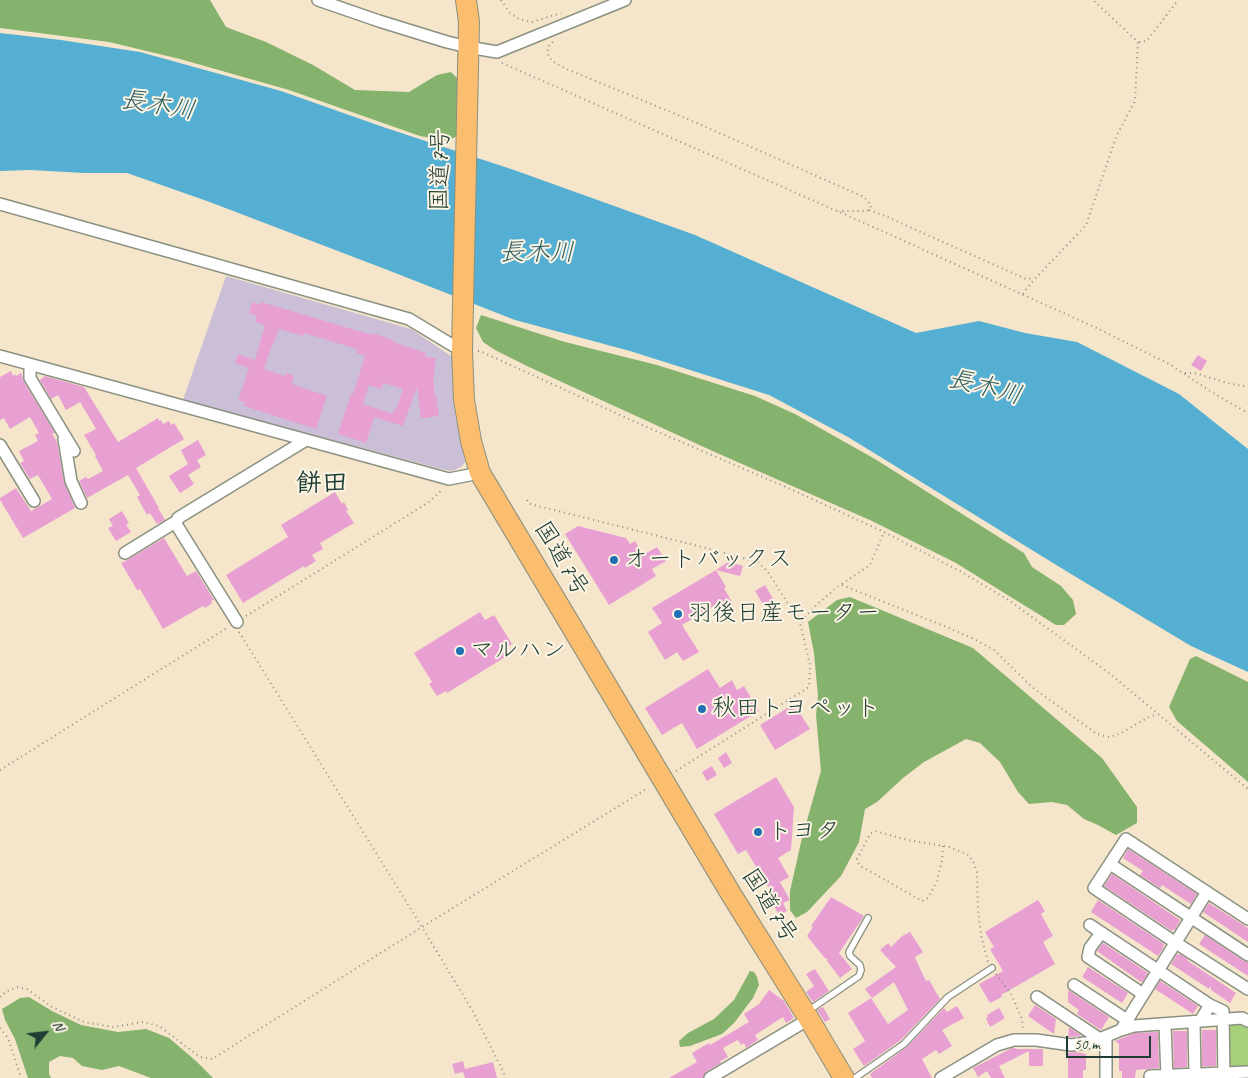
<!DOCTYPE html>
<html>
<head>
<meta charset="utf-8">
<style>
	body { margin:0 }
	#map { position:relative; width:1248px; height:1078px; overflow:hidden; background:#f5e5cb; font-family:Caveat,sans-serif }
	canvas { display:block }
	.north { position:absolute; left:20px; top:1008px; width:50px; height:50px; -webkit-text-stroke:4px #fcf5e5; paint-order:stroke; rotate:61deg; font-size:14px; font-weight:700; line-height:20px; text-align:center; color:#1f3d34 }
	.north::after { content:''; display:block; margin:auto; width:18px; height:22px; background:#1f3d34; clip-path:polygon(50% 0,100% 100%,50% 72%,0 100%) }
	.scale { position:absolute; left:1066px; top:1036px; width:85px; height:22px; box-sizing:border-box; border:2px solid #1f3d34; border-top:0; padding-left:6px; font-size:15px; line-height:18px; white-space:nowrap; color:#1f3d34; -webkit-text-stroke:4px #fcf5e5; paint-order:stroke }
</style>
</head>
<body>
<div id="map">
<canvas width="1248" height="1078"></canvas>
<div class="north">N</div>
<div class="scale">50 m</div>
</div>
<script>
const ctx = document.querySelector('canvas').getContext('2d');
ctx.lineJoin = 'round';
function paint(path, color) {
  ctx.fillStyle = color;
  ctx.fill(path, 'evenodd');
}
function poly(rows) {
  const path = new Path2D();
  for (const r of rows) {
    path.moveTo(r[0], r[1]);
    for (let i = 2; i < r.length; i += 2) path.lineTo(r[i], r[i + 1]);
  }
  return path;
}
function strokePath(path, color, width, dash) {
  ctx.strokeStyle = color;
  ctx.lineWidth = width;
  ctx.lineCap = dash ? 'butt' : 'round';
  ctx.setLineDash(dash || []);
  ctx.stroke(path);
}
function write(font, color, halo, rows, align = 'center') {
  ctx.font = font + ' Caveat,"Klee One",sans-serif';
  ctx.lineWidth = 4;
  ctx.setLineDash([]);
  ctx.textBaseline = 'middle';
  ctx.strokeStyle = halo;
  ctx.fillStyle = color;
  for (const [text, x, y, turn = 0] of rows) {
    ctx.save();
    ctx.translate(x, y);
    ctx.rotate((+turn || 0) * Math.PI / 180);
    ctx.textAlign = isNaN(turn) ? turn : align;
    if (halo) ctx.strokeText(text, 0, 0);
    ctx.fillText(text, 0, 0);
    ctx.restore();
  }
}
const industrial = poly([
	[226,276,411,329,454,358,453,374,454,408,465,462,461,467,452,471,441,469,183,400]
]);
const green = poly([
	[1244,1024,1248,1026,1248,1069,1228,1069,1229,1025]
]);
const forest = poly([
	[0,0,210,0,226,27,266,42,313,65,355,90,409,92,437,75,451,72,459,80,457,136,448,141,420,136,289,90,180,59,109,42,0,28],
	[481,315,565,342,657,365,755,396,795,414,875,459,1024,553,1032,567,1061,586,1073,600,1076,614,1064,625,1056,625,956,563,872,521,717,453,529,367,495,350,483,342,476,328],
	[850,597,973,648,1102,758,1137,807,1137,823,1116,835,1098,825,1084,819,1067,805,1052,802,1029,804,1018,792,1000,762,980,743,966,739,924,762,903,778,877,802,865,809,859,842,841,876,807,912,796,918,790,910,790,891,802,838,821,771,816,715,818,696,814,653,808,622,837,600],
	[1196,656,1248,682,1248,782,1177,721,1169,707,1190,659],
	[750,971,754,972,757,977,759,985,753,998,734,1023,722,1034,690,1046,680,1047,679,1041,688,1033,714,1019,734,1000],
	[29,997,52,1011,81,1025,118,1032,146,1029,169,1038,196,1061,213,1078,151,1078,119,1066,102,1070,82,1066,73,1058,60,1056,49,1062,49,1074,51,1078,28,1078,15,1039,5,1020,2,1009,20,998]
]);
const water = poly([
	[0,33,61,40,140,52,281,91,386,128,514,170,695,235,916,333,979,321,1025,333,1077,342,1179,394,1248,449,1248,672,1191,646,1071,574,848,437,769,395,630,351,515,320,385,269,207,201,127,173,84,173,30,170,0,171]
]);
const building = poly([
	[252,302,260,305,261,302,372,335,373,333,393,340,393,342,426,353,425,357,436,358,433,382,434,383,434,395,436,395,439,416,430,417,430,418,421,418,417,387,403,426,374,417,366,443,338,434,351,394,353,394,365,356,356,353,357,349,304,333,303,336,279,329,272,347,271,347,264,369,285,376,286,373,294,376,292,384,327,396,316,429,244,406,245,402,239,401,239,397,249,368,235,363,238,354,255,360,265,325,255,322,257,316,249,313],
	[384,383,403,389,396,410,394,409,393,414,363,404,369,385,381,389],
	[1198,355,1207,361,1201,371,1191,365],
	[11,371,13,376,15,374,16,376,21,373,24,382,55,433,52,434,57,442,64,482,75,508,23,538,0,500,0,498,16,488,31,511,52,499,38,475,30,479,20,463,24,461,19,451,38,441,35,435,39,433,30,417,10,429,4,418,0,420,0,377],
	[45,376,84,387,118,442,158,418,159,421,161,420,163,424,169,421,171,425,174,423,184,439,136,468,159,508,158,508,165,520,157,524,150,513,147,515,137,497,140,495,128,475,87,498,79,481,86,477,88,479,103,471,95,456,96,455,84,435,96,429,80,402,66,410,58,395,51,399,40,380],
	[198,440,206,455,197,460,201,467,188,475,194,484,180,493,169,476,188,464,181,450],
	[335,492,342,504,344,502,348,510,346,511,354,523,320,543,323,549,312,555,316,561,305,568,304,566,243,603,226,575,288,537,281,525],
	[122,511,129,523,126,525,131,532,116,541,108,528,113,526,109,519],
	[578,526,626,538,630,544,635,541,643,555,657,547,666,561,652,569,656,576,609,605,565,534],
	[164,538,187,576,196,571,214,600,211,601,212,603,205,608,203,606,163,629,140,589,137,590,121,563,129,559],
	[728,562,743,566,740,576,716,570],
	[716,570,726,587,724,588,733,604,729,620,719,603,682,625,699,652,683,661,677,652,665,660,648,632,662,623,652,608],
	[765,585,775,602,765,608,755,591],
	[480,612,485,620,494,615,512,644,503,649,507,656,447,693,446,691,437,696,429,684,432,682,414,653],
	[708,669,720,688,732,680,737,690,744,686,759,711,697,749,682,723,662,735,645,708],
	[794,704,810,729,775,750,760,725],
	[726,752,732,763,724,768,718,758],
	[712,766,717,775,707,781,702,772],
	[776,777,794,807,791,850,778,858,789,877,780,882,790,900,783,903,787,911,779,915,772,902,776,900,746,850,738,854,714,814],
	[1128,849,1197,894,1191,904,1162,885,1160,888,1140,875,1143,871,1123,858],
	[1112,874,1180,920,1175,930,1173,929,1172,931,1104,886],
	[831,897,864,916,839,953,852,969,840,978,827,961,828,960,824,957,807,936,813,927,811,926],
	[1038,900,1045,911,1041,914,1053,936,1043,942,1055,964,1001,995,1002,997,990,1003,979,984,1003,971,990,949,994,947,985,932],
	[1098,900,1164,944,1163,946,1164,946,1158,956,1091,912],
	[1209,903,1248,928,1248,942,1203,912],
	[910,932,923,952,915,957,916,960,926,981,929,980,940,999,901,1040,864,1066,853,1049,865,1041,848,1013,871,998,888,1024,908,1010,894,982,872,998,865,989,896,967,880,950,888,943,891,947,902,936],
	[1205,935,1244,961,1248,962,1248,976,1199,944],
	[1103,943,1148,973,1143,981,1141,982,1097,951],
	[1177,954,1179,955,1180,954,1188,959,1187,960,1191,963,1236,993,1230,1003,1211,990,1211,986,1209,989,1171,964],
	[1088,967,1128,993,1122,1003,1082,977],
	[815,969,829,991,813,1002,806,992,814,986,806,974],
	[1160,981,1198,1006,1193,1014,1155,989],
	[769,990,784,1001,794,1018,786,1023,783,1017,755,1035,758,1040,746,1048,744,1043,741,1045,738,1040,723,1048,728,1057,720,1061,721,1063,706,1072,703,1078,669,1078,697,1062,692,1053,709,1043,710,1045,749,1022,744,1014,759,1004],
	[1068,990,1109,1017,1101,1030,1077,1014,1079,1010,1068,1002],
	[1035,1005,1056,1019,1054,1034,1028,1016],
	[957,1006,964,1018,942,1030,952,1046,939,1054,936,1050,922,1059,932,1078,872,1078,870,1074,907,1047,944,1008,947,1012],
	[823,1007,830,1019,825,1022,817,1010],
	[999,1008,1005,1018,990,1027,986,1018,988,1017,987,1015],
	[1069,1027,1082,1036,1068,1037],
	[1202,1030,1216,1030,1216,1066,1202,1066],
	[1173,1031,1187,1031,1187,1067,1174,1068],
	[1158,1032,1159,1068,1136,1070,1135,1078,1122,1078,1122,1071,1119,1071,1119,1044,1115,1041,1135,1033],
	[1012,1048,1015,1048,1016,1049,1043,1049,1043,1066,1029,1066,1029,1051,999,1066,1005,1078,991,1078,987,1071,978,1077,973,1068],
	[1075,1052,1086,1054,1086,1070,1083,1070,1083,1078,1068,1078,1068,1053],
	[463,1061,465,1069,493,1062,497,1078,465,1078,463,1072,455,1074,452,1064]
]);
const path = poly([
	[501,0,510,13,519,19,532,22,561,13],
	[553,42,549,45,547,53,552,61,564,68,690,120,864,197,871,205,870,209,867,211,838,211],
	[1139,42,1147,41,1178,0],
	[502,63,871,226,1101,330,1171,365,1213,393,1248,413],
	[869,210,885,216,1026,279,1034,278],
	[1023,294,1032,282,1086,225,1116,137,1135,101,1138,42,1093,0],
	[478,351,480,351,642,425,786,487,884,532,960,571,1010,601,1109,673,1248,789],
	[1185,373,1195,373,1227,383,1248,387],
	[527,500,530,504,714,550,758,562,768,572,800,623],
	[842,585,944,626,972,638,994,650,1033,688,1097,734,1109,737,1119,734,1149,717,1157,714],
	[246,616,429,502,443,489],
	[239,632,422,927,472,1010,502,1069,506,1078],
	[0,770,227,628],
	[676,771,809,687,810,665,800,623,814,607,836,588,870,565,884,532],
	[943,846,942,860,937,881,928,898,922,901,859,865,857,859,870,834,875,831,908,840,949,847,967,854,973,861,977,873,978,909,981,935,988,962],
	[996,974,1012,996,1022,1019,1023,1030],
	[0,997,7,991,17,987,27,989,52,1007,84,1022,113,1027,143,1022,159,1026,200,1057,212,1059,422,927,648,788],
	[0,1028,8,1038,21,1078]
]);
const lane = poly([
	[808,1011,859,976,861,970,860,965,850,956,849,952,868,918],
	[855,1078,904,1044,948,997,992,968]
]);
const street = poly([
	[318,0,379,21,447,42,468,47,497,52,625,0],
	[0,204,409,319,462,351],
	[0,356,449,479,480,473],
	[30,364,30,378,74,451],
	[64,439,71,481,81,503],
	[0,445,34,501],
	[125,553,177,521],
	[237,622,176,524,178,518,306,440],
	[1110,864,1248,955],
	[1248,919,1126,839,1094,888,1176,943,1248,989],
	[1090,925,1210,1005,1200,1021],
	[1101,933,1090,948,1088,957,1143,994],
	[1074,985,1127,1020],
	[1037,997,1100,1039],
	[1210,1005,1223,1011,1224,1078],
	[1194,1022,1195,1074],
	[1165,1024,1167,1078],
	[1121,1030,1207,892],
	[1106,1036,1106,1078],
	[1150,1076,1248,1072],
	[710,1078,809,1019],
	[941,1078,997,1045,1014,1040,1036,1040,1071,1045,1092,1042,1121,1030,1134,1026,1242,1018,1248,1021]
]);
const highway = poly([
	[466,0,469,22,462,351,464,400,471,441,480,473,731,894,809,1019,844,1078]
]);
const markers = [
	[614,560,5,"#1f6fb2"],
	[678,614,5,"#1f6fb2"],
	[460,651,5,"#1f6fb2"],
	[702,709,5,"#1f6fb2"],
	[758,832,5,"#1f6fb2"]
];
const streetNames = [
	["国道7号",441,170,-89],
	["国道7号",561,559,59],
	["国道7号",769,906,58]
];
const poiNames = [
	["オートバックス",624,560],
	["羽後日産モーター",688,614],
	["マルハン",470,651],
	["秋田トヨペット",712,709],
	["トヨタ",768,832]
];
const waterNames = [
	["長木川",158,106,9],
	["長木川",537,253],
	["長木川",985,388,14]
];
const quarterNames = [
	["餅田",322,484]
];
paint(industrial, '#cabfd6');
paint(green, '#a7d07c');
paint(forest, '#85b26c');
paint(water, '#54afd2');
paint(building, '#e8a0d3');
strokePath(lane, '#8a9180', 8);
strokePath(street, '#8a9180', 14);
strokePath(highway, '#8a9180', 22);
strokePath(path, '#8a9180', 2, [1, 4]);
strokePath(lane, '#fff', 5.5);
strokePath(street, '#fff', 11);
strokePath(highway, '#fbbd6e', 20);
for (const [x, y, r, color] of markers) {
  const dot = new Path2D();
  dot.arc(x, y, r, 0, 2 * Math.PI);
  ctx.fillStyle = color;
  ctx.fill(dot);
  strokePath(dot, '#fcf5e5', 2);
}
write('24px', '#1f3d34', '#fcf5e5', streetNames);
write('24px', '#1f3d34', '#fcf5e5', poiNames, 'left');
write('italic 25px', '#2f5f63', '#fcf5e5', waterNames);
write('bold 26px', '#1f3d34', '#fcf5e5', quarterNames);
</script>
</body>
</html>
